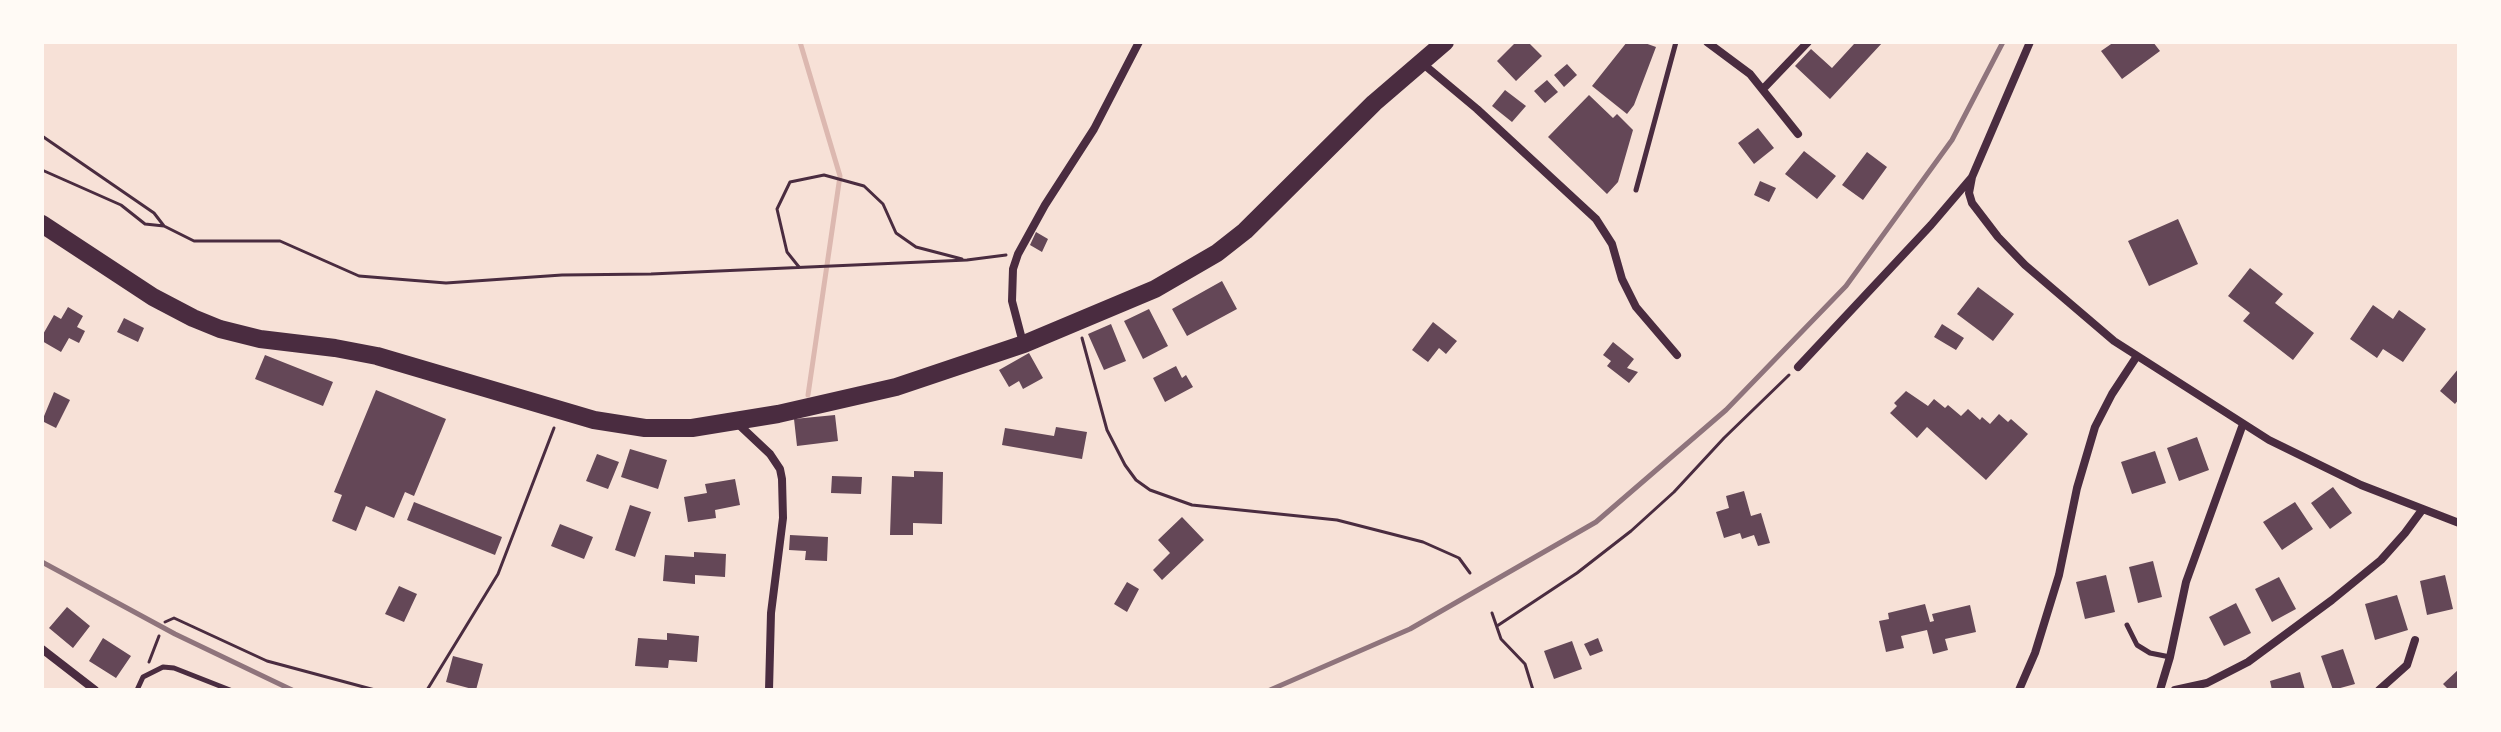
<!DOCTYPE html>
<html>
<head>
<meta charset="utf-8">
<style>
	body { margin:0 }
	#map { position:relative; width:2501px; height:732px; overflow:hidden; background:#f7e1d7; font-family:"Fira Sans Condensed",sans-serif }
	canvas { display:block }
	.frame { position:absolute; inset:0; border:44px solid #fffaf5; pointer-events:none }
</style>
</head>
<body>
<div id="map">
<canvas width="2501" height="732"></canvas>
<div class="frame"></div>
</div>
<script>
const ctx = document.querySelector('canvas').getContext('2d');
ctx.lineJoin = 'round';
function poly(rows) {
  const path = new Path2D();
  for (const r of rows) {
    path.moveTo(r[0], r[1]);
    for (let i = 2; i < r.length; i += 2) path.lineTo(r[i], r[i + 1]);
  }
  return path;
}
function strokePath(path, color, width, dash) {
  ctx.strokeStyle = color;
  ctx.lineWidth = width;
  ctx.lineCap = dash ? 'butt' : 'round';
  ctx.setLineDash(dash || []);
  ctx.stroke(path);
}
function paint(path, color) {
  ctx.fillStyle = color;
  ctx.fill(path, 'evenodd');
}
const stream = poly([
	[800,42,840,176,808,395]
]);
const building = poly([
	[1516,42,1528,42,1542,56,1516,81,1497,61],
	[1627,42,1642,42,1656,47,1634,105,1627,114,1592,86],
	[1852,42,1883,42,1830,99,1795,66,1811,49,1832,68,1854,44],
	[2114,42,2153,42,2160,51,2122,79,2101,51],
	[1567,64,1577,75,1564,87,1554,75],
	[1547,80,1558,92,1545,103,1534,91],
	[1505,90,1526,106,1512,122,1492,106],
	[1589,95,1613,118,1617,114,1633,130,1618,182,1607,194,1548,137],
	[1758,128,1774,148,1754,164,1738,143],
	[1804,151,1836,176,1817,199,1785,174],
	[1867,152,1887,167,1863,200,1842,185],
	[1760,181,1776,188,1769,202,1754,195],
	[2178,219,2198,264,2149,286,2128,241],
	[1036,232,1048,239,1042,252,1030,245],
	[2250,268,2283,294,2275,303,2314,333,2293,360,2243,321,2250,313,2228,296],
	[1222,281,1237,309,1187,336,1172,309],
	[1978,287,2014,314,1993,341,1957,314],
	[2373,305,2393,319,2399,310,2426,329,2403,362,2383,349,2377,358,2350,339],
	[68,307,83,316,77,327,85,331,79,343,69,338,61,352,42,341,42,336,54,315,61,319],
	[1149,309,1168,346,1143,359,1124,321],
	[124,318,144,328,138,342,117,332],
	[1433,322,1457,341,1446,354,1439,348,1428,362,1412,350],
	[1111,324,1126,361,1104,370,1088,334],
	[1942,324,1964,338,1956,350,1934,337],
	[1613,342,1634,359,1627,368,1638,372,1629,383,1607,366,1611,361,1603,355],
	[1029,353,1043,378,1023,389,1019,381,1009,387,999,370],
	[265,355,333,382,323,406,255,379],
	[1176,366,1182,378,1186,375,1193,387,1165,402,1153,378],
	[2459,368,2459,399,2455,404,2440,391],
	[376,390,446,419,414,496,405,492,394,518,366,506,356,531,332,521,342,495,334,492],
	[1906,391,1928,406,1934,399,1945,408,1948,405,1961,416,1968,409,1980,420,1982,417,1990,424,1999,414,2008,422,2011,419,2028,434,1986,480,1927,427,1917,438,1890,413,1897,406,1894,403],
	[54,392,70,400,56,428,42,421],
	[835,415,838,441,797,446,794,419],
	[1056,427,1087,432,1082,459,1002,445,1005,428,1054,436],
	[2197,437,2209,470,2179,481,2167,448],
	[630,449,667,460,658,489,621,477],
	[2155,451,2166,483,2132,494,2121,462],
	[597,454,619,462,608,489,586,481],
	[914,471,943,472,942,524,913,523,913,535,890,535,892,476,914,477],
	[832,476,862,477,861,494,831,493],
	[735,479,740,505,715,510,716,518,688,522,684,497,707,493,705,484],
	[2333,487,2352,513,2330,529,2311,503],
	[1744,491,1751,516,1761,513,1770,543,1758,546,1754,535,1742,539,1740,533,1724,538,1716,512,1729,508,1726,496],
	[414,502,502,537,495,555,407,520],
	[2295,502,2313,529,2282,550,2263,522],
	[630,505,651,512,635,557,615,550],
	[1182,517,1204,540,1162,580,1153,570,1170,553,1158,540],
	[560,524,593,537,584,559,551,546],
	[790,535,828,537,827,561,805,560,806,551,789,550],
	[694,552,726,554,725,577,695,575,695,584,663,581,665,555,694,557],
	[2153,561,2162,597,2138,603,2129,567],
	[2106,575,2115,612,2085,619,2076,582],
	[2445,575,2453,609,2427,615,2420,581],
	[2279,577,2296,609,2272,622,2255,589],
	[1127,582,1139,589,1127,612,1114,604],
	[399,586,417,594,404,622,385,614],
	[2397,595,2408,630,2375,640,2365,604],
	[2236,603,2251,633,2224,646,2209,617],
	[1925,604,1930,622,1934,621,1932,614,1970,605,1976,632,1945,639,1948,650,1933,654,1927,630,1901,636,1904,648,1886,652,1879,621,1889,619,1888,613],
	[67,607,90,626,73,648,49,628],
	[667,633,699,636,697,662,669,660,668,668,635,666,638,638,667,640],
	[103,638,131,656,116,678,89,661],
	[1598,638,1603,651,1590,656,1584,644],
	[1572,641,1582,669,1554,679,1544,651],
	[2343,649,2355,684,2333,690,2321,656],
	[453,656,483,664,476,690,446,682],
	[2459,669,2459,690,2449,690,2443,684],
	[2300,672,2305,690,2272,690,2270,681]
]);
const path = poly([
	[42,136,154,213,164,226],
	[42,170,121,205,145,224,164,226,194,241,280,241,359,276,446,283,562,275,651,274,967,260,1006,255],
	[799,267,787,252,777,209,790,182,824,175,864,186,883,204,896,233,916,247,962,259],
	[1082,338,1107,430,1125,465,1136,480,1150,490,1192,505,1337,520,1423,542,1459,558,1470,573],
	[1492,613,1501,639,1525,664,1533,690],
	[165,622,174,618,267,661,375,690],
	[1497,626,1577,573,1631,531,1674,492,1724,438,1789,375],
	[149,662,159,636],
	[427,690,498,574,554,428]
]);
const service = poly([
	[1636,190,1676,42],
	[2127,625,2137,645,2150,653,2170,657],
	[137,690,143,677,163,667,174,668,230,690]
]);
const minor = poly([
	[1707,42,1750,74,1798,134],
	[1422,63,1477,109,1596,219,1612,244,1622,279,1636,307,1677,355],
	[1763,89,1808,42],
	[1972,177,1969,193,1972,203,1998,237,2025,265,2114,341,2269,440,2361,485,2459,523],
	[1023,343,1012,301,1013,269,1018,254,1045,205,1094,129,1139,42],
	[1798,367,1931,225,1972,177,2030,42],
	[736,422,770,454,780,469,782,479,783,518,771,613,769,690],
	[42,649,95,690],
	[2019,690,2035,653,2059,575,2077,488,2095,427,2112,394,2137,356],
	[2160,690,2170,657,2186,582,2243,424],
	[2175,690,2207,683,2248,662,2332,600,2381,560,2405,533,2422,510],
	[2379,690,2407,665,2415,640]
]);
const primary = poly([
	[42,224,153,297,193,318,220,329,260,339,335,348,377,356,594,420,645,428,692,428,778,414,896,387,1024,344,1155,289,1217,253,1245,231,1374,103,1445,42]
]);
const rail = poly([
	[42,562,175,634,292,690],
	[1270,690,1410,629,1596,522,1726,410,1846,286,1952,140,2003,42]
]);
strokePath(stream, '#dcb8b0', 5);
paint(building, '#644757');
strokePath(path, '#4a2c40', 3);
strokePath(service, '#4a2c40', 5);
strokePath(minor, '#4a2c40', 8);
strokePath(primary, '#4a2c40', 18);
strokePath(rail, '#8f747c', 5);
</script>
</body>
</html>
